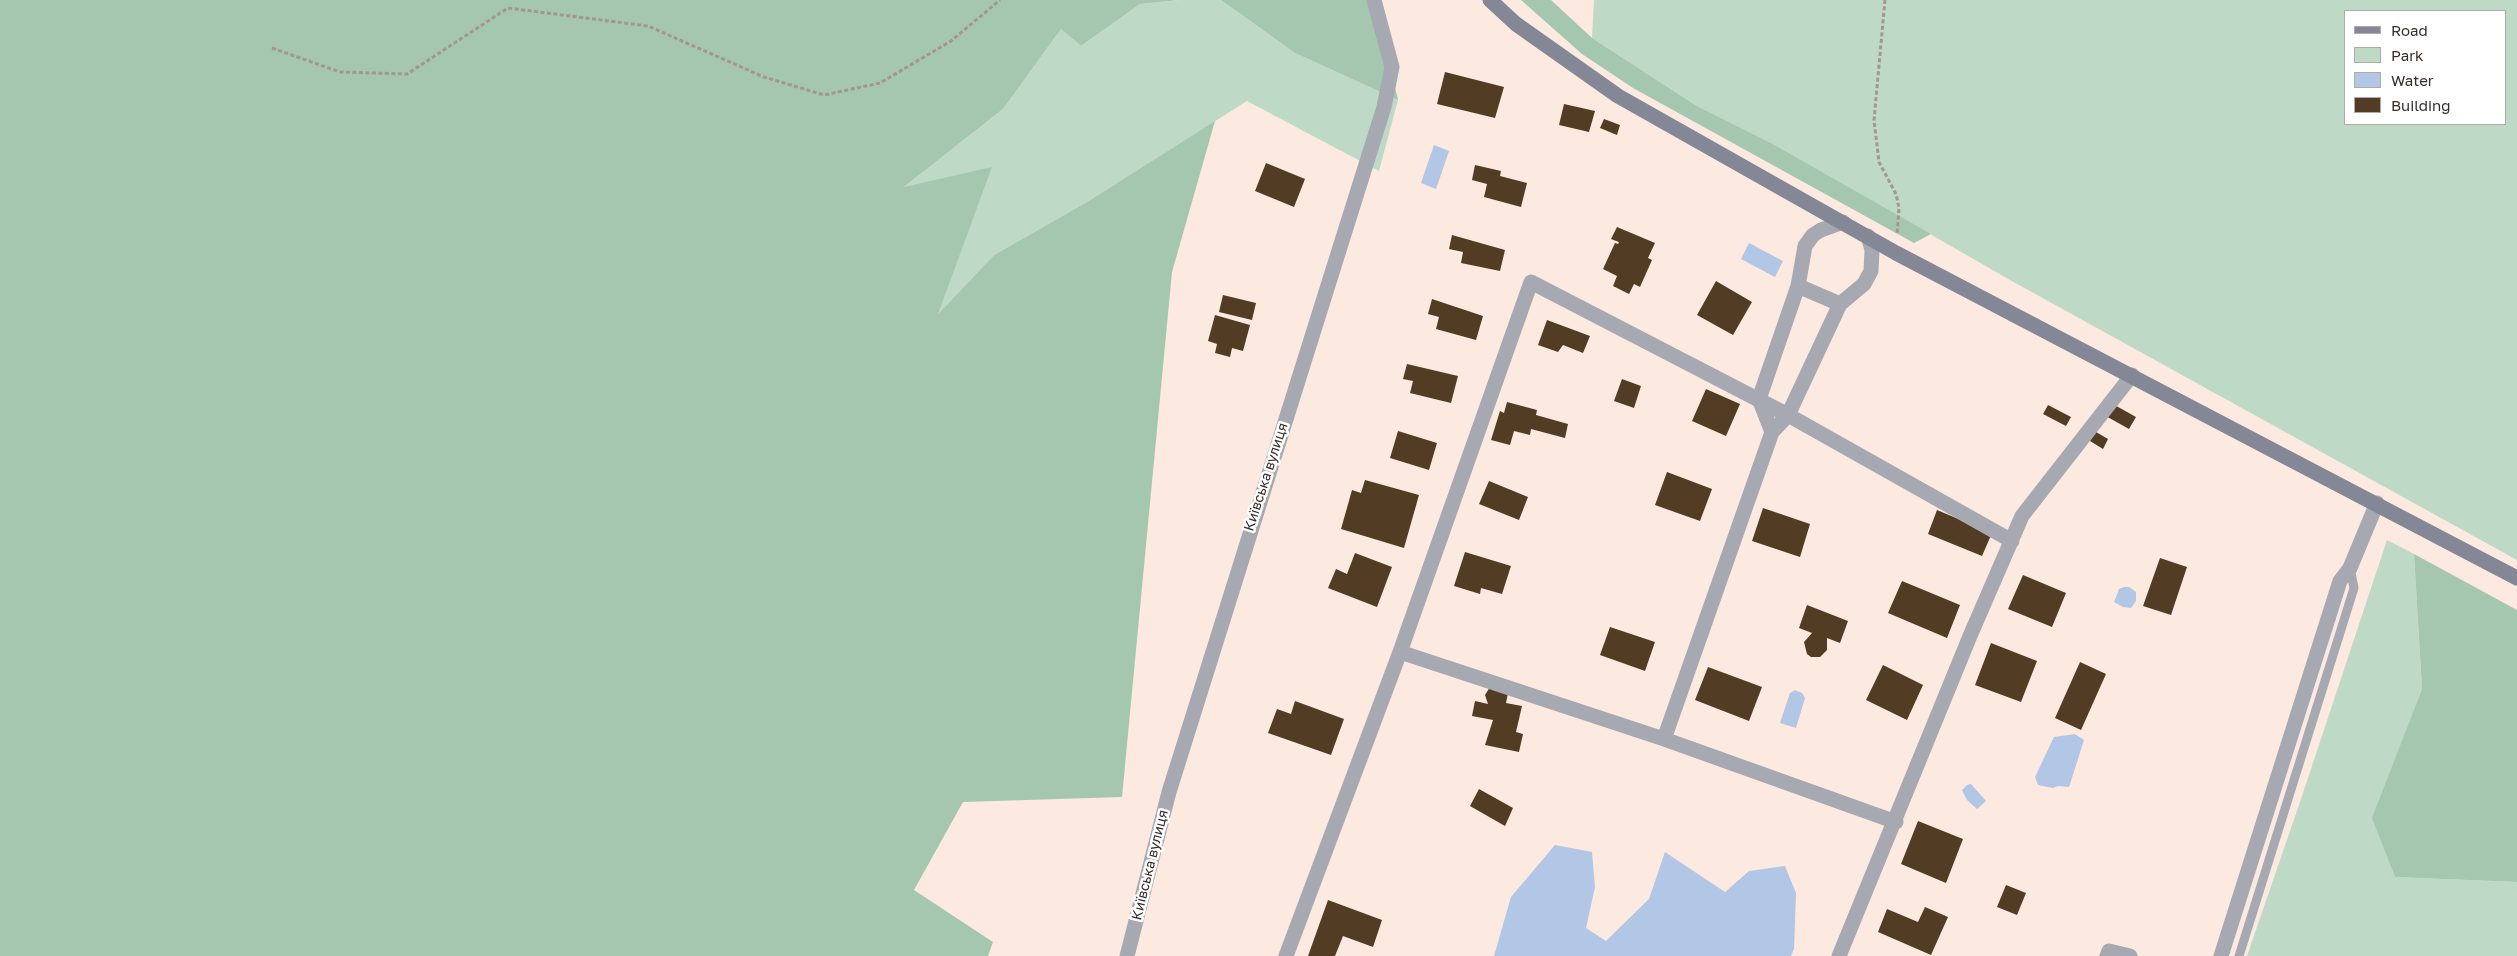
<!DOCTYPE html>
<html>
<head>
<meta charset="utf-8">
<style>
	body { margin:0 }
	#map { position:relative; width:2517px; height:956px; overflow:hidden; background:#fce9df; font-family:"Golos Text",sans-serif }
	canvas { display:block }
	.legend { position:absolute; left:2344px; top:10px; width:162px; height:115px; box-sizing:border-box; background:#fff; border:1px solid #afaba9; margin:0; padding:6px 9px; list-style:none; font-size:15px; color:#372e29 }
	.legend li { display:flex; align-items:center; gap:10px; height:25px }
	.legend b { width:25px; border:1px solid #afaba9 }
</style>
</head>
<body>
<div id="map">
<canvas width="2517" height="956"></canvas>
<ul class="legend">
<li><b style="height:6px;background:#848896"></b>Road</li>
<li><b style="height:14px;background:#bfd9c7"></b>Park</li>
<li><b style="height:14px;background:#b2c6e5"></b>Water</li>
<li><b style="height:14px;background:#523d24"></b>Building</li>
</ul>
</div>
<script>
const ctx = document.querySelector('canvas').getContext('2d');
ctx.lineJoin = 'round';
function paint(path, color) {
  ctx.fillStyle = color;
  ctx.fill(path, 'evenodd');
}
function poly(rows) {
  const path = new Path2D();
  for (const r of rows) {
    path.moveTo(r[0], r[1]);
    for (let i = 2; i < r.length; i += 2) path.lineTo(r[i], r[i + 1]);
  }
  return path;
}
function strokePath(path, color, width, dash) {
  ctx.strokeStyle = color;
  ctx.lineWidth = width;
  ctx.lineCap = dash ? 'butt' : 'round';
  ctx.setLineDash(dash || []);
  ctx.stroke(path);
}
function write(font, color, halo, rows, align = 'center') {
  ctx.font = font + ' "Golos Text",sans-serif';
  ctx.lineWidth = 5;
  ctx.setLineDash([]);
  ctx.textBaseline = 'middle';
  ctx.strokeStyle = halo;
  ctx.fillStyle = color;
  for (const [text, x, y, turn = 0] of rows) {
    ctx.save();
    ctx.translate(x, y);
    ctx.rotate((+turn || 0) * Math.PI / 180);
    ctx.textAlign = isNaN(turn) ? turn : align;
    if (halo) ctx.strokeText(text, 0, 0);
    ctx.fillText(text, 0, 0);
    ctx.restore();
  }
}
const green = poly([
	[1180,0,1221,0,1295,53,1398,100,1379,171,1247,101,1087,202,994,255,937,315,903,188,1003,109,1061,29,1081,46,1140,4],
	[1594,0,2517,0,2517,560,2010,280,1773,144,1697,106,1592,38],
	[2346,11,2506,11,2506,124,2346,124],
	[2387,540,2414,554,2422,689,2373,818,2395,877,2517,882,2517,956,2247,956,2301,799]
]);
const forest = poly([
	[0,0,1179,0,1140,4,1081,46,1061,29,1003,109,904,187,992,167,938,314,994,255,1087,202,1215,121,1172,272,1122,797,963,802,914,890,993,942,988,956,0,956],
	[1221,0,1374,0,1398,100,1295,53],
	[1521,0,1551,0,1592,38,1697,106,1773,144,1931,234,1914,243,1633,88,1582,54],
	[2414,554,2517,610,2517,882,2395,877,2372,818,2422,689]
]);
const water = poly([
	[1434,145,1449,151,1436,189,1421,183],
	[1749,243,1783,261,1775,277,1741,259],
	[2124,587,2129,587,2136,592,2136,601,2131,608,2123,607,2114,602,2119,589],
	[1795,690,1802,693,1805,698,1796,728,1780,723,1790,693],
	[2075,734,2084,740,2069,787,2058,786,2053,788,2038,785,2035,777,2054,737],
	[1971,784,1986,801,1977,809,1967,800,1962,790,1967,785],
	[1555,845,1592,852,1595,887,1586,928,1606,941,1649,899,1665,852,1725,892,1749,871,1785,866,1796,893,1794,949,1791,956,1494,956,1511,897]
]);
const building = poly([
	[1445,72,1504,87,1495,118,1437,104],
	[1564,104,1595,111,1589,132,1559,125],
	[1604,119,1620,125,1617,135,1600,128],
	[1266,163,1305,179,1294,207,1255,191],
	[1475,165,1501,171,1500,176,1527,183,1521,207,1484,197,1487,184,1472,180],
	[1617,227,1655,243,1648,258,1652,260,1640,287,1634,284,1629,294,1613,286,1617,276,1603,269,1615,243,1618,244,1619,242,1611,239],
	[1452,235,1505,250,1500,271,1461,263,1463,252,1449,249],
	[1716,281,1752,302,1733,335,1697,315],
	[1223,295,1256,303,1252,320,1219,312],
	[1432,299,1483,316,1476,340,1436,329,1439,317,1428,314],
	[1215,315,1250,325,1243,351,1232,348,1230,357,1215,353,1217,344,1208,341],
	[1547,320,1590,336,1583,353,1563,345,1558,352,1538,345],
	[1407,364,1458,376,1451,403,1410,393,1413,381,1403,379],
	[1622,379,1641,386,1634,408,1614,401],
	[1706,389,1740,404,1726,436,1692,421],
	[1507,402,1537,410,1536,415,1568,424,1565,438,1531,429,1530,435,1514,431,1510,445,1491,440,1500,411,1504,413],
	[2111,403,2136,417,2129,429,2104,415],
	[2048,405,2071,417,2066,426,2043,414],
	[1398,431,1437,443,1429,470,1390,458],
	[2096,432,2108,439,2103,449,2090,441],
	[1667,472,1712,489,1700,521,1655,505],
	[1365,480,1419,495,1404,548,1341,529,1352,490,1361,493],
	[1489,481,1528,497,1519,520,1479,504],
	[1763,508,1810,524,1800,557,1752,541],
	[1937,510,1992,533,1982,556,1928,534],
	[1465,552,1511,566,1502,594,1481,588,1480,594,1454,586],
	[1355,553,1392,567,1377,607,1328,588,1336,569,1347,574],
	[2160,558,2187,567,2171,615,2143,606],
	[2023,575,2066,593,2052,627,2008,609],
	[1902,581,1960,605,1947,638,1888,613],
	[1807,605,1848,621,1840,643,1827,638,1827,650,1820,657,1811,657,1807,654,1804,642,1812,633,1799,628],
	[1610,627,1655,642,1645,671,1600,655],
	[1991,643,2037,661,2021,702,1975,685],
	[2080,662,2106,674,2081,730,2055,718],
	[1883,665,1923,685,1907,720,1866,700],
	[1708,667,1762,687,1749,721,1695,700],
	[1490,687,1508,693,1506,703,1522,706,1516,732,1523,734,1519,752,1485,745,1493,720,1472,716,1475,701,1488,704,1485,695],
	[1295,701,1344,719,1331,755,1268,733,1277,709,1291,714],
	[1479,789,1513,808,1505,826,1470,806],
	[1918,821,1963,839,1946,883,1901,864],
	[2006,885,2026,893,2017,915,1997,907],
	[1328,900,1382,920,1373,947,1343,936,1335,956,1308,956],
	[1925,907,1948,917,1931,955,1878,932,1887,909,1918,922]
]);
const path = poly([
	[1885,0,1874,120,1879,162,1896,194,1899,208,1897,235],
	[272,48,340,72,407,74,508,8,648,26,764,77,824,95,880,83,951,41,1000,0]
]);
const lane = poly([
	[2239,956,2354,588,2350,568]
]);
const street = poly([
	[1798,286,1840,304],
	[1772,432,1759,399,1798,286,1805,246,1813,235,1821,230,1843,222],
	[1400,652,1664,739,1896,822],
	[1664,739,1772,432,1788,415,1840,304,1864,284,1871,271,1872,250,1868,236],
	[1127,956,1169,792,1384,107,1392,67,1374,0],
	[1286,956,1400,652,1531,282,1788,415,2012,541],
	[1839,956,1970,636,2022,516,2132,375],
	[2107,956,2109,951,2130,956],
	[2221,956,2340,581,2350,568,2377,503]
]);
const secondary = poly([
	[1490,0,1516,24,1618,96,1896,253,2517,578]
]);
const streetNames = [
	["Київська вулиця",1266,477,-72],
	["Київська вулиця",1150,865,-76]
];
paint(green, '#bfd9c7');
paint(forest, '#a5c7af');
paint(water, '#b2c6e5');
paint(building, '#523d24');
strokePath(path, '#a4968e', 3, [4, 2.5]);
strokePath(lane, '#a6a9b2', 9);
strokePath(street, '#a6a9b2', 15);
strokePath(secondary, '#848896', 15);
write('14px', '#372e29', '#fff', streetNames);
</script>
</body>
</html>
